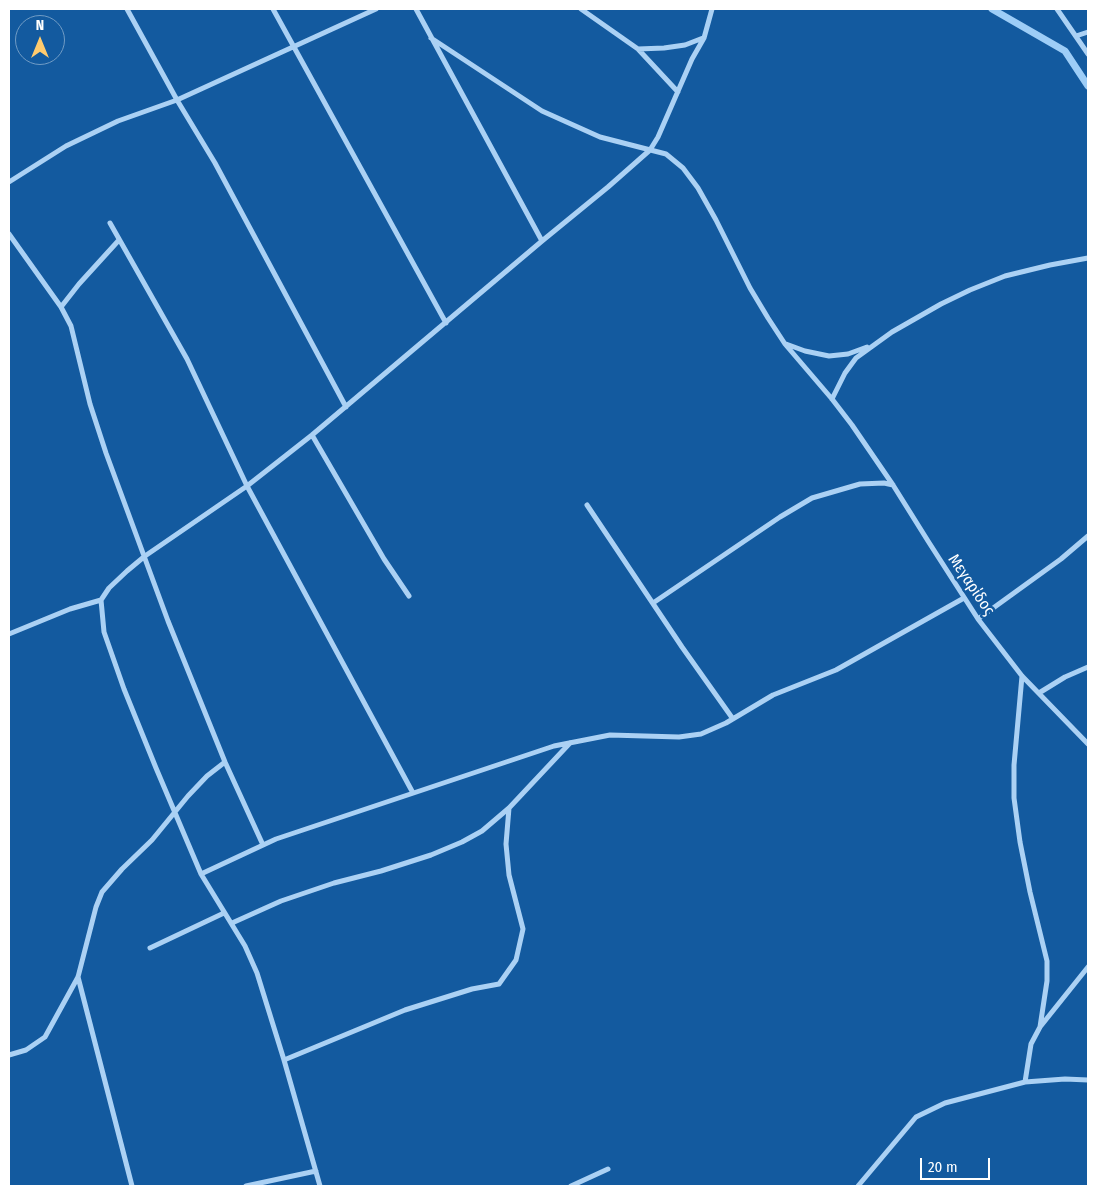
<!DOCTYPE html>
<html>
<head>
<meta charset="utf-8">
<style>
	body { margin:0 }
	#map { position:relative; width:1097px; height:1195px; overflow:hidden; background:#135a9f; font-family:"Fira Sans Condensed",sans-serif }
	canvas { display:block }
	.frame { position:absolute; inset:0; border:10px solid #fff; pointer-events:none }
	.north { position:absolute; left:15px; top:15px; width:50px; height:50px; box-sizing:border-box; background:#135a9f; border:1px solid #719cc5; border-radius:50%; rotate:0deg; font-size:14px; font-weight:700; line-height:20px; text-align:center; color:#fff }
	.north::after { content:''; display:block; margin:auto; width:18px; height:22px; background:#ffcb6e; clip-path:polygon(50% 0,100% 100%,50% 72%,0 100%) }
	.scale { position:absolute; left:920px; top:1158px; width:70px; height:22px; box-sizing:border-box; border:2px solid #fff; border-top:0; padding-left:6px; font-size:15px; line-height:18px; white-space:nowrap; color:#fff; -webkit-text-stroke:4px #135a9f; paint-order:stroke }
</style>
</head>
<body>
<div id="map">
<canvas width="1097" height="1195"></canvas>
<div class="frame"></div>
<div class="north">N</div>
<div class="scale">20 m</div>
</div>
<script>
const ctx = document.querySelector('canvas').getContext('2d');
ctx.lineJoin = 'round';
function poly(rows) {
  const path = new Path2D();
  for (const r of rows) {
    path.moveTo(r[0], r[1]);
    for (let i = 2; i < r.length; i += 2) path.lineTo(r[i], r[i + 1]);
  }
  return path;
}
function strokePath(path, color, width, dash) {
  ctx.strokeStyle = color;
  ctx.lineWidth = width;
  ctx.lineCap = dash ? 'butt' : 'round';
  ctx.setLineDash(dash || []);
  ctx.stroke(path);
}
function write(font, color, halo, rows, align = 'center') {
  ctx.font = font + ' "Fira Sans Condensed",sans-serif';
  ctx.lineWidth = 5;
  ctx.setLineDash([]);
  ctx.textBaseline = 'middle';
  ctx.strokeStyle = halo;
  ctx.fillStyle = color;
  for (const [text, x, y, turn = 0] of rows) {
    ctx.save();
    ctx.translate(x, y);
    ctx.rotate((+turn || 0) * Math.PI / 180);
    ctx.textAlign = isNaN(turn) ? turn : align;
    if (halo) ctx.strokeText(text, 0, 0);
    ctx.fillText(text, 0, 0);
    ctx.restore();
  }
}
const stream = poly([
	[992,9,1065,51,1088,86]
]);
const minor = poly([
	[127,9,177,100,215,163,346,407],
	[273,9,446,323],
	[416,9,542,241],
	[581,9,638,49,678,92],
	[1057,9,1088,54],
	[1076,36,1088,32],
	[431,38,542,111,600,137,666,154,683,168,698,188,716,220,750,288,768,318,785,344,832,399,852,425,893,485,928,541,978,619,1022,676,1088,744],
	[638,49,664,48,685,45,703,38],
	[9,182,66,146,118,121,177,100,376,9],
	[110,223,187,359,247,486,413,793],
	[9,234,61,307,71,326,90,404,106,453,168,621,225,762,263,845],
	[61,307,79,284,119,240],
	[786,344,805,351,829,356,848,354,867,347],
	[832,399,845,373,856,358,892,332,941,304,970,290,1005,276,1050,265,1088,258],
	[312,435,384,559,409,596],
	[587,505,682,647,733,719],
	[653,603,780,517,812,498,860,484,884,483,893,485],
	[978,619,1061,559,1088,536],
	[9,634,70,609,101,600],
	[1022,676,1014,765,1014,798,1020,842,1030,892,1047,961,1047,981,1040,1027],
	[1039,693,1065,677,1088,667],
	[201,874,276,839,554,746,610,735,679,737,701,734,726,723,773,695,836,670,964,598],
	[232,923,281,901,334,883,381,871,431,855,462,842,482,831,509,808,570,743],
	[150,948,224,913],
	[78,977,132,1186],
	[9,1055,26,1050,45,1037,78,977,96,907,102,892,122,869,152,840,188,796,207,776,225,762],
	[284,1060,405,1010,472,989,499,984,516,960,523,929,509,875,506,844,509,808],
	[1025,1082,1031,1044,1040,1027,1088,967],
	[246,1186,316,1171],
	[320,1186,284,1060,257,973,245,946,201,874,156,768,124,689,104,632,101,600,109,588,127,571,145,556,247,486,312,435,542,241,608,187,650,150,658,137,692,59,704,38,712,9],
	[571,1186,608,1169],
	[858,1186,916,1117,945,1103,1025,1082,1065,1079,1088,1080]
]);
const streetNames = [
	["Μεγαρίδος",971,585,56]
];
strokePath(stream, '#9dcdf7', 7);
strokePath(minor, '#abd1f4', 5);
write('16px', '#fff', '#135a9f', streetNames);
</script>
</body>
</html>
